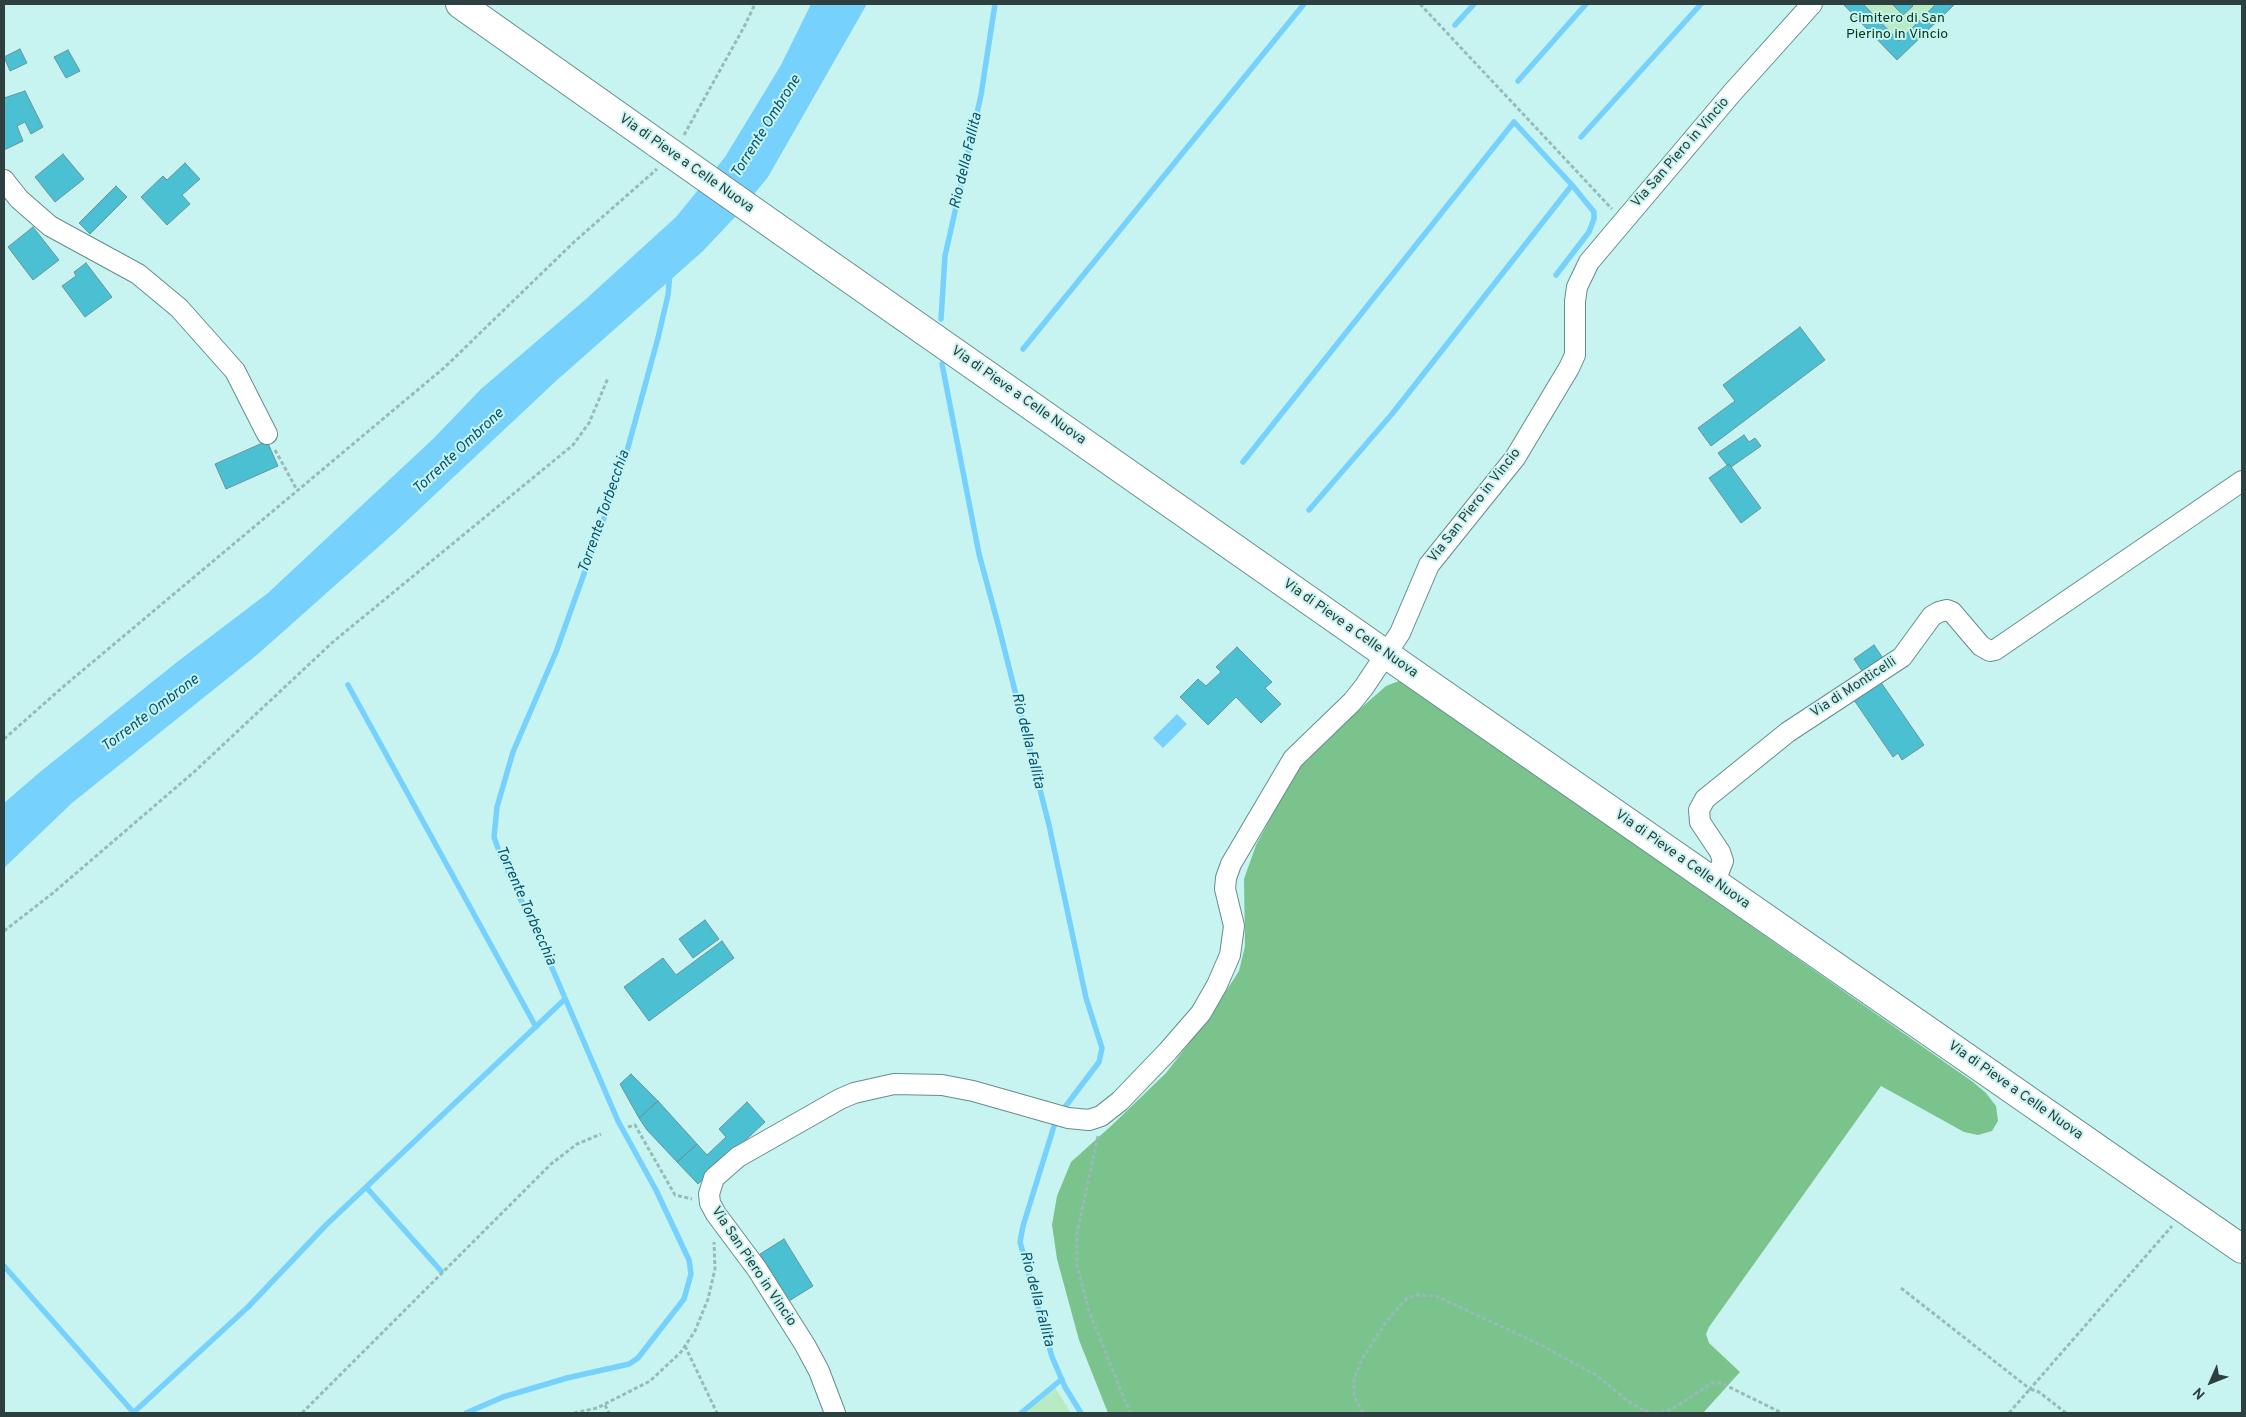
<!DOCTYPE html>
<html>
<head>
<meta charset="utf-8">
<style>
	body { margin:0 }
	#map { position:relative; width:2246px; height:1417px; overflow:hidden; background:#c7f4f1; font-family:Overpass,sans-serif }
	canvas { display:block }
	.frame { position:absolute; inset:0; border:5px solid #2d3f3e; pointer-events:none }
	.north { position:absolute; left:2186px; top:1357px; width:50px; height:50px; -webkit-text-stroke:4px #c7f4f1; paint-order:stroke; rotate:226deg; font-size:14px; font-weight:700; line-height:20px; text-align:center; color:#2d3f3e }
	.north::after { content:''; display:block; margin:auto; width:18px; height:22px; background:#2d3f3e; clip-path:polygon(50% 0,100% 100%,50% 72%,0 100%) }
</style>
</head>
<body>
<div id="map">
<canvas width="2246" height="1417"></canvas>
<div class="frame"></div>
<div class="north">N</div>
</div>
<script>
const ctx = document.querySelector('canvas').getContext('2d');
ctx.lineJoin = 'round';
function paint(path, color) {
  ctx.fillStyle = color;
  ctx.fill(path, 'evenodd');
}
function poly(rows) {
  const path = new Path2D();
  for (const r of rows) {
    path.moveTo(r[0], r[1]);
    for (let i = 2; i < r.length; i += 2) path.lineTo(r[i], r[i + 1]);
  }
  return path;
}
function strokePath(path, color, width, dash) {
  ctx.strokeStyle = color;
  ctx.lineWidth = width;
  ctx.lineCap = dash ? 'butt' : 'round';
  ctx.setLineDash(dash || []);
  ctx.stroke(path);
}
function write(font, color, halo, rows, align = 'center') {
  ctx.font = font + ' Overpass,sans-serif';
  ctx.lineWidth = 4;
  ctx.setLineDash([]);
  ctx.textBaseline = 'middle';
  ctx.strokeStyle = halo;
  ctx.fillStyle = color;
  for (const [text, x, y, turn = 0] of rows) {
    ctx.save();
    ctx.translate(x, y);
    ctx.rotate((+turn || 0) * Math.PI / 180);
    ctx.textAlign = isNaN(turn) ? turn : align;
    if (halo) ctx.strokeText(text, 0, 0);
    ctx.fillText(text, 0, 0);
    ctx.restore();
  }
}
const green = poly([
	[1843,4,1955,4,1897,60],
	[1054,1386,1071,1413,1024,1413]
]);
const forest = poly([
	[1399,681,1405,683,1973,1082,1986,1093,1996,1106,1998,1121,1992,1131,1978,1135,1964,1132,1881,1086,1709,1327,1706,1334,1709,1343,1740,1372,1703,1413,1108,1413,1079,1340,1057,1259,1052,1225,1057,1196,1071,1162,1111,1126,1166,1073,1210,1016,1239,971,1245,946,1244,879,1256,845,1290,782,1312,751,1386,686]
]);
const water = poly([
	[811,4,867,4,768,177,737,215,703,251,556,381,394,533,258,654,72,803,4,868,4,803,40,772,177,662,268,593,434,438,481,389,586,299,676,217,725,157,781,65],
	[1177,714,1187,724,1163,748,1153,738]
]);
const stream = poly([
	[1455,25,1474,4],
	[1518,81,1586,4],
	[1581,137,1701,4],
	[941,319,945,256,981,95,995,4],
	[1023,349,1304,4],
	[942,364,979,554,998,624,1049,825,1086,998,1102,1048,1099,1062,1065,1107],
	[1243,462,1514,122,1572,185,1594,212,1594,219,1589,232,1556,275],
	[1309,510,1392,414,1572,185],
	[348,685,536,1027],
	[1055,1123,1023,1226,1020,1242,1052,1357,1065,1387,1081,1413],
	[366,1187,441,1271],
	[4,1266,134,1413],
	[133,1413,248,1307,326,1225,565,999],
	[466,1413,503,1397,567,1378,629,1364,638,1358,684,1299,691,1274,689,1260,656,1190,618,1121,549,961,500,854,494,837,497,807,513,752,556,652,624,462,658,338,668,295,670,273],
	[1021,1413,1062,1379]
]);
const building = poly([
	[1843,4,1863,4,1899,41,1936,4,1955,4,1897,60,1843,4],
	[1892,4,1911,4,1913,6,1903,15,1892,4],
	[20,49,27,63,10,71,4,57,20,49],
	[68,50,80,71,66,78,54,57,68,50],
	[25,91,43,127,31,134,25,122,17,126,23,141,4,150,4,98,25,91],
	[63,154,84,179,55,202,35,177,63,154],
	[185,163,200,179,182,195,190,204,167,225,141,197,163,176,167,180,185,163],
	[116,186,127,197,90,234,79,223,116,186],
	[33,227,59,260,33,280,8,247,33,227],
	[86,263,112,297,85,317,62,286,76,276,74,272,86,263],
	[1800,327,1825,360,1711,446,1698,428,1735,401,1723,385,1800,327],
	[1744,435,1749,442,1755,438,1761,446,1731,467,1729,464,1727,465,1718,453,1744,435],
	[267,441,278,466,226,489,215,464,267,441],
	[1729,464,1761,508,1741,523,1709,478,1729,464],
	[1874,645,1885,661,1864,674,1854,659,1874,645],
	[1237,647,1272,682,1265,688,1281,704,1261,723,1236,697,1208,725,1180,697,1198,679,1206,686,1221,672,1216,667,1237,647],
	[1880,681,1924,745,1902,760,1898,753,1893,757,1854,700,1880,681],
	[705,920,719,939,693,958,679,939,705,920],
	[722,941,734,958,649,1021,624,987,663,958,676,975,722,941],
	[631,1074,658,1101,639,1118,620,1084,631,1074],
	[658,1101,697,1144,677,1162,647,1130,639,1118,658,1101],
	[747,1102,765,1122,698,1184,677,1162,697,1144,707,1155,726,1137,719,1129,747,1102],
	[784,1239,813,1286,789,1301,760,1254,784,1239]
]);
const path = poly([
	[1420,4,1612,209],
	[684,135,744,27,755,4],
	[275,450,297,490],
	[4,739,64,686,445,367,574,242,657,169],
	[4,931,53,893,194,772,334,641,573,445,589,423,608,378],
	[628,1127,635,1125,675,1195,692,1199],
	[1098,1136,1077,1233,1077,1266,1090,1314,1130,1413],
	[1901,1288,2030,1389,2172,1226],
	[685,1346,717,1413],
	[605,1405,609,1413],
	[302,1413,551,1164,577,1144,601,1134],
	[574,1413,597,1408,650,1381,681,1352,695,1331,708,1299,715,1269,714,1242],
	[1363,1413,1354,1396,1354,1379,1362,1359,1386,1322,1398,1308,1407,1298,1417,1295,1436,1296,1543,1346,1596,1375,1628,1401,1641,1409,1654,1413],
	[1654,1413,1672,1409,1712,1383,1721,1383,1782,1413],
	[2009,1413,2030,1389,2039,1392,2066,1413]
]);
const minor = poly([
	[4,180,19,199,50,226,138,274,179,308,235,371,267,434],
	[1714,883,1723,861,1720,852,1700,822,1699,810,1705,799,1788,732,1902,657,1932,616,1939,612,1947,610,1952,612,1981,646,1990,651,1995,650,2242,481],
	[835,1413,819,1371,805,1345,757,1269,716,1214,710,1203,709,1194,714,1178,738,1157,840,1099,854,1093,894,1084,942,1085,973,1091,1068,1118,1089,1120,1101,1116,1120,1101,1168,1051,1201,1013,1217,985,1230,955,1234,926,1225,889,1226,878,1231,864,1293,759,1352,702,1364,687,1400,633,1429,565,1515,458,1569,368,1575,355,1575,301,1577,287,1589,262,1732,93,1812,4]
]);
const secondary = poly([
	[460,4,658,144],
	[783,232,1387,655,2242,1249]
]);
const secondaryBridge = poly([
	[658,144,783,232]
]);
const parkNames = [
	["Cimitero di San",1897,19],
	["Pierino in Vincio",1897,35]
];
const streetNames = [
	["Via San Piero in Vincio",1681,153,-49],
	["Via di Pieve a Celle Nuova",686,164,35],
	["Via di Pieve a Celle Nuova",1018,396,35],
	["Via San Piero in Vincio",1475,506,-52],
	["Via di Pieve a Celle Nuova",1350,629,35],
	["Via di Monticelli",1854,688,-33],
	["Via di Pieve a Celle Nuova",1682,860,35],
	["Via di Pieve a Celle Nuova",2015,1091,35],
	["Via San Piero in Vincio",753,1267,56]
];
const waterNames = [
	["Torrente Ombrone",767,127,-58],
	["Rio della Fallita",967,161,-77],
	["Torrente Ombrone",459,452,-43],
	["Torrente Torbecchia",605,512,-71],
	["Torrente Ombrone",151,714,-37],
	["Rio della Fallita",1027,741,76],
	["Torrente Torbecchia",525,906,66],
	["Rio della Fallita",1036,1299,75]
];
paint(green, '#b8ebc3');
paint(forest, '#7bc38d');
paint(water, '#76d2fd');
strokePath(stream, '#76d2fd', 5.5);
paint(building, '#4bc0d3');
strokePath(building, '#6b939b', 1);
strokePath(minor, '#648e8b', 22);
strokePath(secondary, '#648e8b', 30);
strokePath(path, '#96bbb8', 3, [4, 2.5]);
strokePath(minor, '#fff', 20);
strokePath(secondary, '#fff', 28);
strokePath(secondaryBridge, '#648e8b', 30, []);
strokePath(secondaryBridge, '#fff', 28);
write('14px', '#003816', '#c7f4f1', parkNames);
write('14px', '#2d3f3e', '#c7f4f1', streetNames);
write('italic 15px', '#055471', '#c7f4f1', waterNames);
</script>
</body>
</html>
